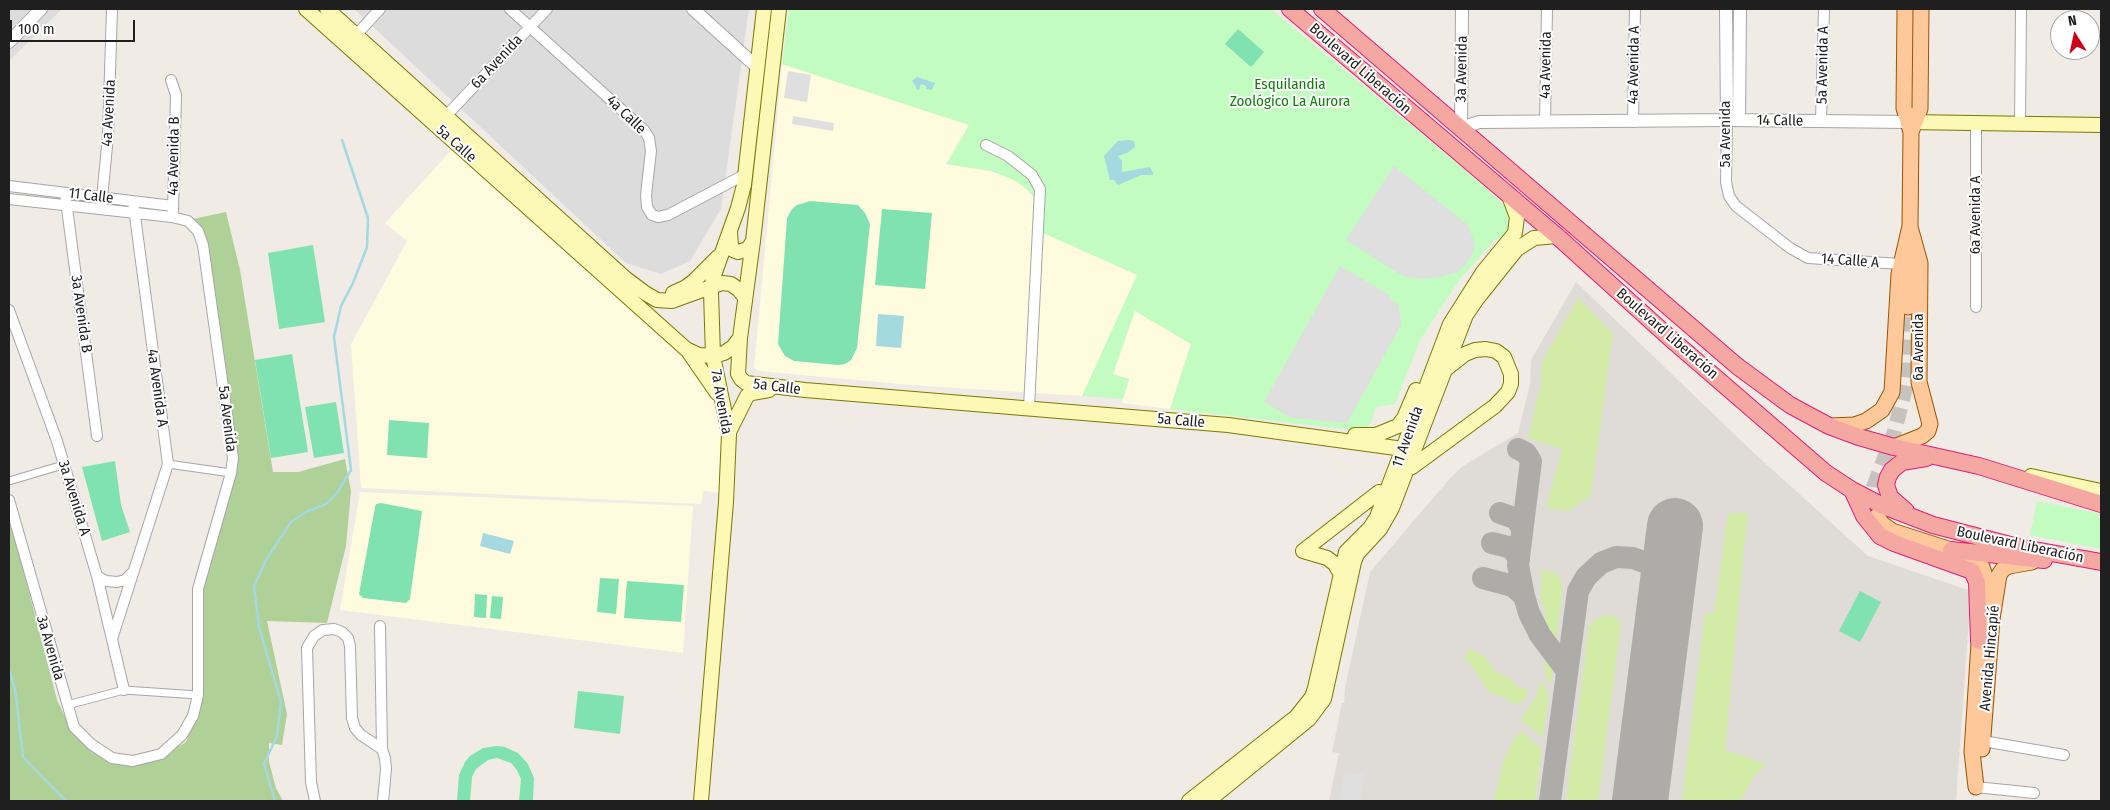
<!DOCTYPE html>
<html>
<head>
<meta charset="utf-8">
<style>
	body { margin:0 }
	#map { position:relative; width:2110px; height:810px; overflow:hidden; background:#f0ebe5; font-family:"Fira Sans Condensed",sans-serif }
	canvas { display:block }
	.frame { position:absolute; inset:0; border:10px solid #1f1f1f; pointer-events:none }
	.north { position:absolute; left:2050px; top:10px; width:50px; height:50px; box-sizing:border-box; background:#fff; border:1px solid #a5a5a5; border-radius:50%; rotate:350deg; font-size:14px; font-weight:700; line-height:20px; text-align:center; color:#1f1f1f }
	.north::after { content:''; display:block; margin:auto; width:18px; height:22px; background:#ce0018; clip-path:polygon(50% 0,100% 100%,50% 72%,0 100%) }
	.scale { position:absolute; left:10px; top:20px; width:125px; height:22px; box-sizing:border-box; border:2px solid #1f1f1f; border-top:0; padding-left:6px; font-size:15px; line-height:18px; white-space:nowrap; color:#1f1f1f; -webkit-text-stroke:4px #fff; paint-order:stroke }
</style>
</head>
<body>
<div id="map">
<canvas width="2110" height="810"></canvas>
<div class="frame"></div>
<div class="north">N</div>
<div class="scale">100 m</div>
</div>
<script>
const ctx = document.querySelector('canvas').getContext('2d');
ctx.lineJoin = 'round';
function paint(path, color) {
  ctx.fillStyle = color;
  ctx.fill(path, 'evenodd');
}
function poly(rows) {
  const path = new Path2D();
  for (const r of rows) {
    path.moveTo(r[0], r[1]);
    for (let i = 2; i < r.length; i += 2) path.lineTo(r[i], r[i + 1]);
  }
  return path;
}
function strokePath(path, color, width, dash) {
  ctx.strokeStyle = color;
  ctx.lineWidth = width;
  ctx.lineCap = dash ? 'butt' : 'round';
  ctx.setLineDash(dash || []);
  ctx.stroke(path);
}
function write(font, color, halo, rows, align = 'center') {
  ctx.font = font + ' "Fira Sans Condensed",sans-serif';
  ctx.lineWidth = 4;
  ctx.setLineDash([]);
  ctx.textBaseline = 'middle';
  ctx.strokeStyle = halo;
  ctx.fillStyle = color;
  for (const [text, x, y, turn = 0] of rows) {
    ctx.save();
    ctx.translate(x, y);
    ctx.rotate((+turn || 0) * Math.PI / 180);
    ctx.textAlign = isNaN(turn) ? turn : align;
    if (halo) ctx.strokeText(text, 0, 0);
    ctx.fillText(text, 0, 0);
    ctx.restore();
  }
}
const residential = poly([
	[9,9,62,9,9,61],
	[354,9,749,9,721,209,690,261,661,274,626,263]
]);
const education = poly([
	[782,64,969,125,947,164,1000,173,1016,181,1029,191,1037,202,1041,232,1138,275,1082,396,911,385,759,371,754,368],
	[456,145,598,273,696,367,713,392,722,426,722,493,703,491,701,504,361,488,351,344,407,241,385,223],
	[1134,310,1191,344,1170,409,1122,403,1129,380,1113,374],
	[360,492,693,506,683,653,340,610]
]);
const airport = poly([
	[1576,282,1755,454,1868,556,1971,591,1956,801,1329,801,1339,753,1332,752,1342,703,1344,703,1345,688,1370,572,1451,477,1463,466,1518,433,1530,384,1531,360]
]);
const grass = poly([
	[1578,298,1613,333,1591,495,1569,511,1546,508,1562,449,1528,438,1541,384,1542,362],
	[1728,513,1749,514,1746,528,1725,750,1767,764,1755,775,1740,801,1682,801,1705,613,1714,614],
	[1542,570,1554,572,1559,577,1563,586,1551,685,1545,675,1544,661,1545,610,1540,599],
	[1608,615,1614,616,1621,623,1598,801,1566,801,1589,627,1595,619],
	[1469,648,1485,657,1496,672,1510,678,1516,685,1526,689,1528,695,1522,702,1515,705,1507,699,1489,692,1470,663,1464,659],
	[1541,679,1549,694,1543,737,1521,720,1536,696],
	[1521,730,1542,750,1535,801,1494,801,1503,762,1513,740]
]);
const forest = poly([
	[226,212,240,270,273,472,298,472,345,459,351,491,346,546,327,623,267,621,287,714,282,745,269,743,269,762,276,788,283,801,9,801,9,515,57,700,73,733,110,763,152,762,186,742,201,702,202,590,236,471,203,234,193,219]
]);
const park = poly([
	[789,9,1271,9,1489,190,1508,209,1510,215,1509,228,1505,235,1495,240,1460,279,1420,340,1395,404,1376,407,1370,425,1365,428,1353,430,1170,409,1191,344,1135,311,1113,374,1129,379,1123,399,1082,396,1137,275,1041,232,1037,202,1029,191,1016,181,991,171,946,164,969,125,782,64],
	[2037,501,2101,514,2101,549,2030,535]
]);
const pitch = poly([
	[1238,29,1264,52,1251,67,1225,44],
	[810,201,858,205,865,213,870,224,857,348,851,360,845,364,838,365,794,361,785,356,778,344,787,218,792,209,797,205],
	[882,209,932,213,925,289,875,285],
	[313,245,325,322,279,329,268,253],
	[292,354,308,452,271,458,255,360],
	[336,402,344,453,314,458,305,407],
	[389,420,429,423,427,458,387,455],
	[115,461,121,505,130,532,102,541,82,467],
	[381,503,422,511,410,599,406,603,363,598,359,594,375,507,376,504],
	[600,578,619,579,616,614,597,612],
	[627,581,684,585,681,622,624,618],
	[1860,591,1881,602,1860,642,1839,631],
	[475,594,487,595,486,618,474,617],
	[492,596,503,597,501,619,490,618],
	[578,691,624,696,620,734,574,728],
	[497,746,505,747,518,753,528,764,534,778,533,801,519,801,521,779,517,770,511,763,497,758,488,760,476,769,472,777,470,801,457,801,459,775,465,762,470,756,483,748]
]);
const parking = poly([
	[788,71,811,75,807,102,784,98],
	[793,116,834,123,833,131,792,124],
	[1394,166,1468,225,1475,244,1470,259,1458,272,1436,278,1421,279,1403,276,1346,240],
	[1340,266,1390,295,1389,298,1399,305,1401,325,1347,423,1292,418,1264,402],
	[1345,771,1365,775,1360,801,1339,801]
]);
const water = poly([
	[917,77,935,83,932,90,926,89,926,86,921,84,919,90,916,89,916,86,912,81],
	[1129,140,1134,141,1135,147,1127,153,1118,156,1122,161,1122,172,1150,167,1153,173,1153,175,1141,175,1118,185,1114,180,1110,180,1104,156,1118,141],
	[878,314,904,316,901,348,876,346],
	[483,533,514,541,510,554,480,546]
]);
const stream = poly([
	[9,669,15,689,23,757,66,801],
	[275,801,264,764,277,736,281,702,259,627,254,586,266,560,291,522,306,512,326,504,337,493,351,470,334,337,341,306,353,283,367,247,368,218,342,140]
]);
const taxiway = poly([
	[1518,449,1526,453,1531,461,1518,565,1524,596,1529,613,1540,635,1567,671],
	[1500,513,1517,519,1522,529],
	[1492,543,1512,548,1519,559],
	[1483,578,1513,586,1524,596],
	[1550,801,1578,591,1586,577,1601,563,1616,557,1633,558,1649,564,1659,573,1667,589]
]);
const runway = poly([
	[1640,801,1675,526]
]);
const primaryTunnel = poly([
	[1874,510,1872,501,1874,486,1894,433,1904,394,1907,377,1908,307]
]);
const pedestrian = poly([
	[168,464,231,473],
	[9,481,63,465],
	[67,705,124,690,198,695]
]);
const minor = poly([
	[510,9,644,130,649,138,651,151,646,195,647,207,652,215,658,217,668,215,746,174],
	[356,35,380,9],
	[171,80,176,95,173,211],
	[446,116,547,9],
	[1727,120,1726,182,1729,196,1736,206,1790,248,1808,258,1900,264],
	[1821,121,1824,9],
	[1545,122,1547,9],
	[1633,122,1635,9],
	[1976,123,1976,307],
	[2020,124,2021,9],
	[986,145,1008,156,1032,175,1040,189,1029,408],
	[9,186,173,206],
	[65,193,97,436],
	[9,199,172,217,188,221,198,231,203,245,233,458,231,473,198,589,198,695,193,716,182,735,161,754,133,761,112,758,91,744,74,727,9,500],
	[101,209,108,136,112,9],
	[9,310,57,441,97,576,124,690],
	[97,576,106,581,117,582,125,580,133,572],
	[380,626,382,749],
	[112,639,168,464,133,201],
	[1983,741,2064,755],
	[1976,787,2034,793],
	[315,801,311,782,307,648,314,636,323,630,334,629,342,632,348,638,350,646,352,718,355,728,361,735,382,749,385,758,386,769,383,801]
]);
const tertiary = poly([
	[693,9,758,68],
	[1462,9,1461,128,1479,122,1727,120,1908,122],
	[1726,9,1727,120],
	[9,42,41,9],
	[1739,120,1740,9]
]);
const secondary = poly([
	[306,9,686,349,699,355,713,356,724,353,733,347,740,338],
	[327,9,625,278,645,293,657,300,672,301,722,283,731,284,739,290,744,296],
	[779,9,753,241,740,338,738,374,741,379,746,383,805,390,1228,425,1396,448],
	[1908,122,2101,125],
	[730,232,731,245,733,250,738,252,748,249,753,241],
	[673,293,686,287,694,281,718,257],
	[688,351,717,393],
	[729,432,747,396,752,393,769,390],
	[1355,435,1376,435,1398,426,1404,418,1416,390],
	[1412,467,1495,406,1508,392,1511,384,1511,374,1504,357,1496,351,1486,349,1475,350,1465,354,1446,369],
	[2031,476,2101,491],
	[1303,551,1379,492],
	[1303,551,1327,558,1335,564,1340,573],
	[701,801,726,502,729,434,713,356,711,292,713,278,738,208,744,185,764,9],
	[1189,801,1296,717,1312,697,1315,688,1346,552,1370,528,1377,517,1450,324,1483,272,1515,233,1517,217,1509,196],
	[1208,801,1309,719,1324,699,1354,562,1357,554,1380,529,1392,508,1466,315,1477,299,1517,249,1534,238,1557,236]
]);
const primary = poly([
	[1905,9,1904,108,1911,132],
	[1908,307,1909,262],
	[1831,426,1854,425,1866,421,1882,410,1892,392,1899,274,1910,226,1911,132,1920,109,1921,9],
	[1894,447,1922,436,1928,431,1930,424,1919,382,1920,263,1910,227],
	[1877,516,1882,524,1892,531,1951,550,1977,562,1982,567,1985,576,1983,603],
	[1982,749,1992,619,1999,575,2003,569,2009,566,2032,562],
	[1976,787,1972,752,1980,628]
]);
const trunk = poly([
	[1290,9,1557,236,1671,339,1826,473,1852,490,1881,505,1933,525,2018,547,2101,562],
	[1322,9,1737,366,1790,405,1829,426,1859,437,1894,447,1979,466,2101,504],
	[1852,490,1864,516,1880,536,1894,543,1972,571,1977,582,1979,641],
	[1906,511,1890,497,1886,485,1888,477,1892,470,1902,462,1926,458],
	[1951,550,2044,560]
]);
const streetNames = [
	["6a Avenida",497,62,-47],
	["4a Avenida",1546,65,-89],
	["4a Avenida A",1634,65,-89],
	["5a Avenida A",1823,65,-89],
	["Boulevard Liberación",1360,69,41],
	["3a Avenida",1462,69,-89],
	["4a Avenida",109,113,-87],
	["4a Calle",626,115,44],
	["14 Calle",1780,121,1],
	["5a Avenida",1726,134,-90],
	["5a Calle",456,144,42],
	["4a Avenida B",174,156,-89],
	["11 Calle",91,196,7],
	["6a Avenida A",1976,215,-90],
	["14 Calle A",1850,261,4],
	["3a Avenida B",81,314,82],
	["Boulevard Liberación",1667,334,41],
	["6a Avenida",1919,347,-90],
	["5a Calle",777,387,7],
	["4a Avenida A",157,388,82],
	["7a Avenida",721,402,80],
	["5a Avenida",227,419,83],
	["5a Calle",1181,421,5],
	["11 Avenida",1408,437,-70],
	["3a Avenida A",74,498,73],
	["Boulevard Liberación",2020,545,12],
	["3a Avenida",50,648,74],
	["Avenida Hincapié",1990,658,-85]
];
const parkNames = [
	["Esquilandia",1290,85],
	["Zoológico La Aurora",1290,102]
];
paint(residential, '#dddcdc');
paint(education, '#fffbdf');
paint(airport, '#dfdbd6');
paint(grass, '#d2eca8');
paint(forest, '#afd197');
paint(park, '#c2fcc0');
paint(pitch, '#7fe2b0');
paint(parking, '#dfdfdf');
paint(water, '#a3d9df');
strokePath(stream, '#a3d9df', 2.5);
strokePath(taxiway, '#aeaca9', 22);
strokePath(runway, '#aeaca9', 56);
strokePath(primaryTunnel, '#c6c2bd', 15, [15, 8]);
strokePath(pedestrian, '#a6a6a6', 9);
strokePath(minor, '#a6a6a6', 12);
strokePath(tertiary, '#a6a6a6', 14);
strokePath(secondary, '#7b7a00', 16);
strokePath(primary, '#9a5500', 17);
strokePath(trunk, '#e21d78', 18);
strokePath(pedestrian, '#fff', 7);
strokePath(minor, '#fff', 10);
strokePath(tertiary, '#fff', 12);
strokePath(secondary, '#fcf8b6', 14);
strokePath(primary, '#ffc89b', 15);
strokePath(trunk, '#f5a8a1', 16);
write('15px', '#1f1f1f', '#fff', streetNames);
write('15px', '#0b8307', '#fff', parkNames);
</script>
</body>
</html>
